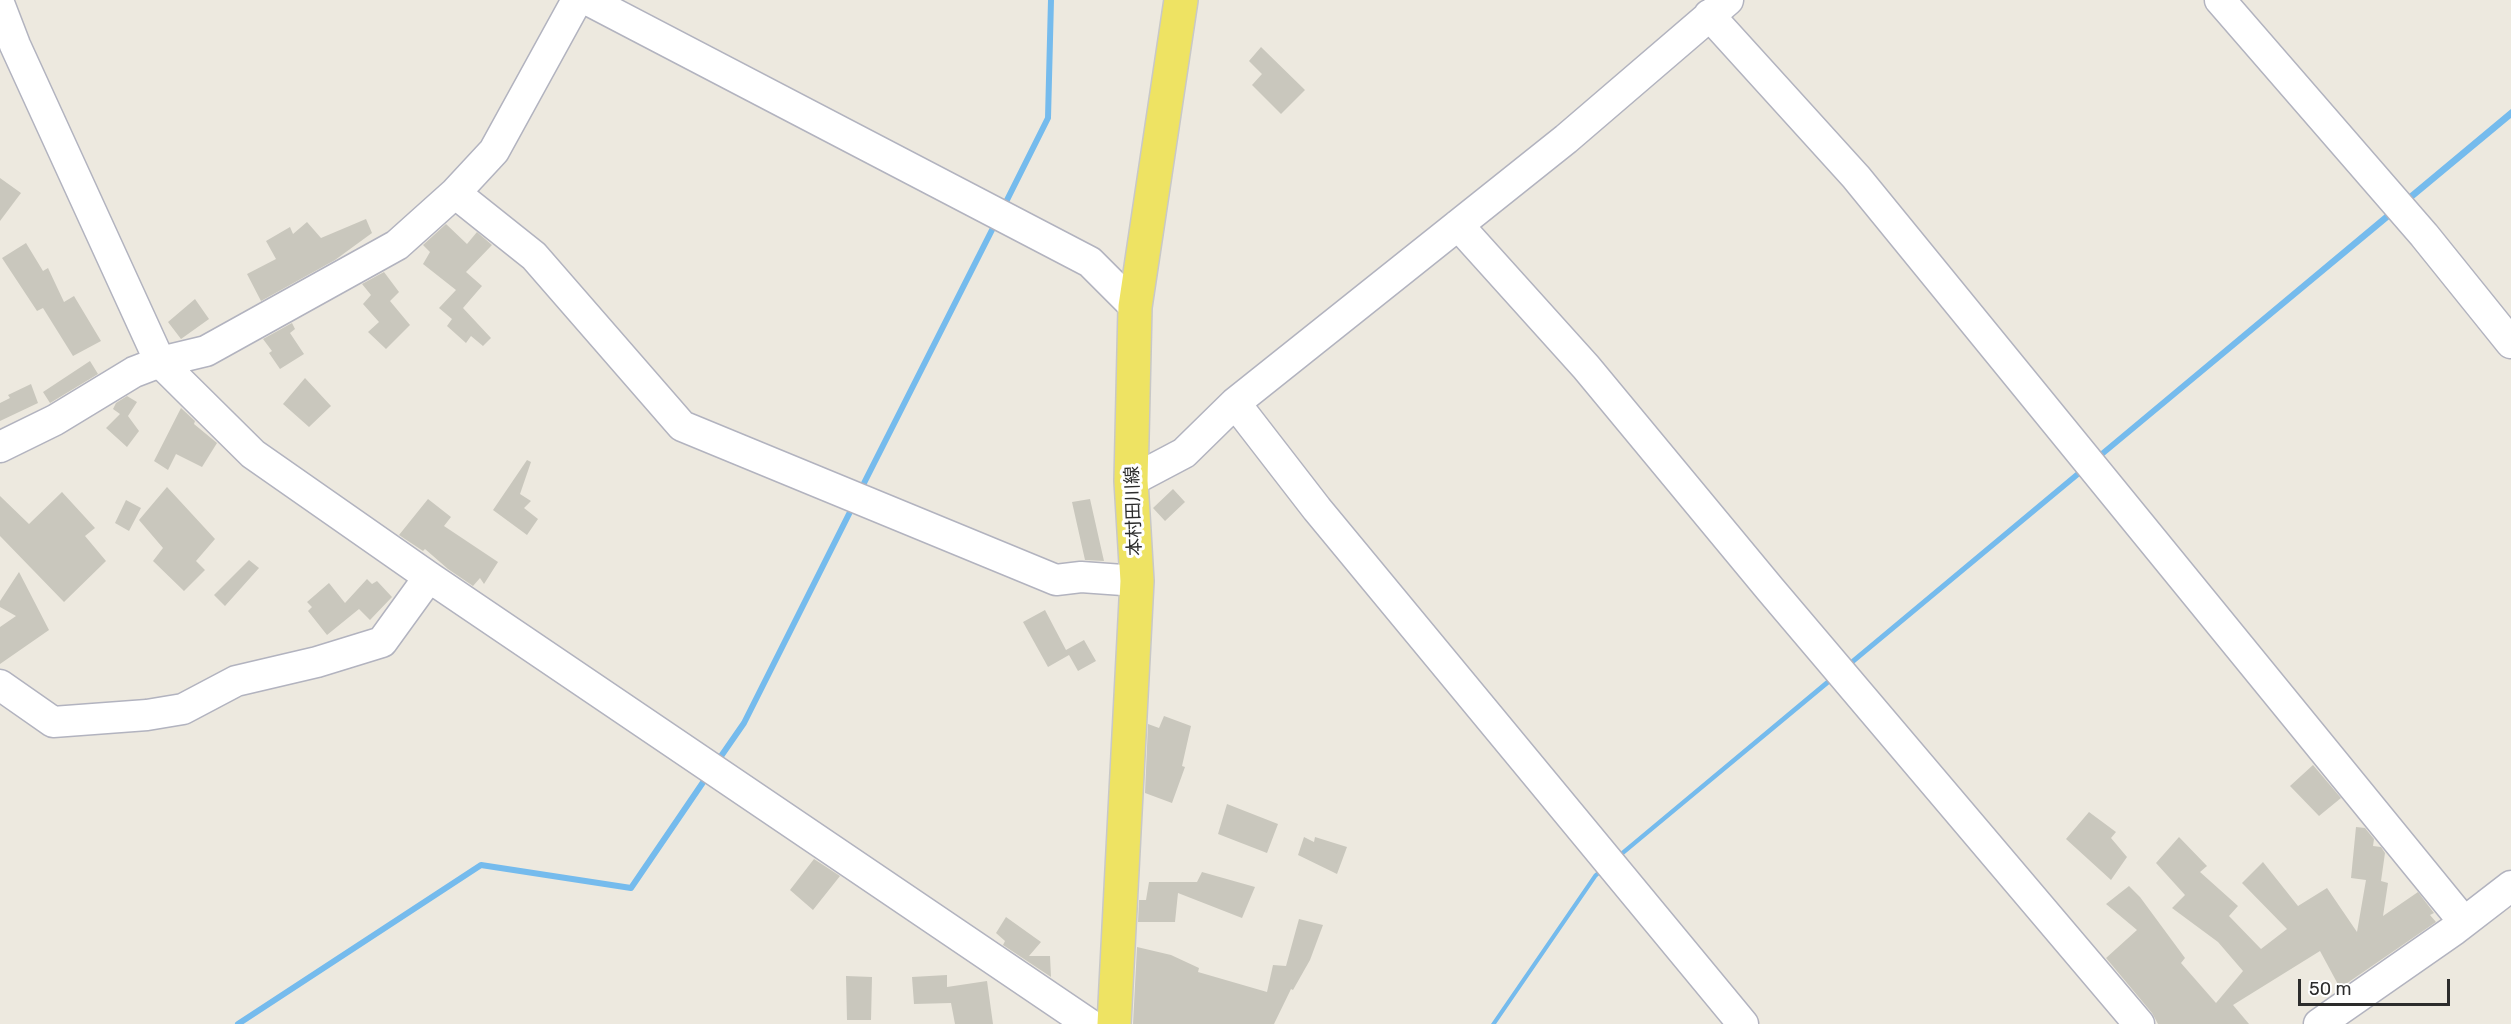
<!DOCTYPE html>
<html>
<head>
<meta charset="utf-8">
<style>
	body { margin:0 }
	#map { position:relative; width:2511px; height:1024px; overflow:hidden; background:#ede9df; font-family:Rubik,sans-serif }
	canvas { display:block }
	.scale { position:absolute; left:2298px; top:979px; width:152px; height:27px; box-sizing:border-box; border:3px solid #2c2c2c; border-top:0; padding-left:8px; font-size:18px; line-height:21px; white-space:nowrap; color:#2c2c2c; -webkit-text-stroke:4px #fff; paint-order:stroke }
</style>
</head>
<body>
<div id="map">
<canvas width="2511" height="1024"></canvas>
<div class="scale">50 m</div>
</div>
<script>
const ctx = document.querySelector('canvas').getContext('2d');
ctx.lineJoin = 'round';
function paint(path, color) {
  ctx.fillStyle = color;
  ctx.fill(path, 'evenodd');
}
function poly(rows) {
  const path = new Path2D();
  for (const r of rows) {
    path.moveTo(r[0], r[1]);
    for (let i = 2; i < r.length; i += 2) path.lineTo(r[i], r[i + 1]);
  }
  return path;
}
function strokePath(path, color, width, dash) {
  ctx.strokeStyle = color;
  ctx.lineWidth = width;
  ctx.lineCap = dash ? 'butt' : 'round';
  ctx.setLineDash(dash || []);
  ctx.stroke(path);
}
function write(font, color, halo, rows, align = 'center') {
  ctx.font = font + ' Rubik,"Noto Sans JP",sans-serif';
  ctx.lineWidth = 6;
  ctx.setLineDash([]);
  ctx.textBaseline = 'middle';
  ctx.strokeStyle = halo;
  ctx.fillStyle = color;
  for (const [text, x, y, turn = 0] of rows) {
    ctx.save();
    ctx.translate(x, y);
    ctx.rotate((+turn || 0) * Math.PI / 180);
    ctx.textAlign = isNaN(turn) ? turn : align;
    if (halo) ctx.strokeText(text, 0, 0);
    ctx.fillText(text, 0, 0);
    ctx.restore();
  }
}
const water = poly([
	[2511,109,2511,118,1597,877,1496,1024,1491,1024,1594,874]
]);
const stream = poly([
	[1003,208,1048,118,1051,0],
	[860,491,996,222],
	[717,762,744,723,853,506],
	[238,1024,481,865,631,888,708,775]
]);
const building = poly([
	[1261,47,1305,90,1281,114,1252,85,1262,74,1249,61],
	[0,178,21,193,0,221],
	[366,219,372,233,335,260,261,301,247,274,276,259,266,241,290,227,293,234,307,222,321,238],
	[446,224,467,244,477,232,492,245,466,272,482,286,463,308,491,338,483,346,471,336,466,343,447,326,452,319,439,308,456,290,423,264,430,252,423,245],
	[26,243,43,271,48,268,64,302,74,296,101,341,73,356,43,308,37,311,2,258],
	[384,272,399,292,390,301,410,325,386,349,368,332,379,322,363,304,371,295,362,284],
	[195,299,209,319,181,339,168,322],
	[292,323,295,329,290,333,304,354,280,369,269,353,272,351,263,339],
	[90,361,98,374,50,403,43,392],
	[305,378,331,406,309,427,283,404],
	[31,384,38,403,0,421,0,403,10,398,8,395],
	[127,396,137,402,128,416,139,431,127,447,106,428,120,414,113,409,116,403],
	[181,408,195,421,194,424,217,443,202,467,176,454,168,470,154,461],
	[527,460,531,462,520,494,531,501,524,508,538,519,527,535,493,510],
	[167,487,215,539,196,561,205,570,184,591,153,561,163,548,139,520],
	[1173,489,1185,502,1165,521,1153,508],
	[62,492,95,528,85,536,106,561,64,602,0,536,0,496,29,524],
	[428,499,451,517,444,526,498,562,484,584,480,578,473,586,448,569,425,549,423,551,399,535],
	[1090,499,1099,539,1104,561,1085,560,1072,502],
	[126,500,141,508,129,531,115,523],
	[249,560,259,568,225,606,214,595],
	[19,572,49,630,0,664,0,627,16,616,0,607,0,601],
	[367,579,372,584,377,581,392,597,370,620,359,609,327,635,308,611,312,607,307,602,329,583,345,603],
	[1045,610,1066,650,1084,640,1096,661,1078,671,1069,655,1048,667,1023,622],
	[1164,716,1191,726,1182,766,1185,767,1172,803,1145,793,1148,724,1159,728],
	[2313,765,2341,798,2319,816,2290,786],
	[1227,804,1278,824,1267,853,1218,834],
	[2089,812,2116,832,2111,838,2127,857,2111,880,2066,839],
	[2356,827,2365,828,2374,839,2373,846,2381,847,2385,853,2381,881,2388,883,2383,916,2418,892,2434,913,2430,915,2436,922,2340,988,2320,951,2233,1005,2249,1024,2158,1024,2152,1013,2106,958,2137,930,2106,904,2129,886,2140,897,2185,958,2181,963,2216,1003,2243,971,2218,942,2172,908,2185,895,2156,863,2179,837,2207,866,2200,872,2238,906,2229,916,2261,949,2287,929,2242,883,2263,862,2298,906,2327,888,2357,932,2366,880,2351,878],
	[1304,837,1314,842,1315,837,1347,847,1337,874,1298,855],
	[814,859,840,876,813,910,790,890],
	[1202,872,1255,887,1242,918,1178,893,1175,922,1138,922,1139,900,1146,900,1149,882,1197,882],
	[1006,917,1041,942,1029,956,1050,956,1051,977,1003,945,1005,941,996,933],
	[1299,919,1323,925,1310,960,1293,990,1291,989,1274,1024,1133,1024,1137,947,1171,955,1199,968,1198,972,1267,992,1273,965,1286,966],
	[947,975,947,987,987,981,993,1024,955,1024,951,1003,914,1004,912,977],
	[846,976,872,977,871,1020,847,1020]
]);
const minor = poly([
	[588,0,1090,262,1135,307],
	[2220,0,2424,235,2511,343],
	[0,6,15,45,160,362,253,454,429,577,1089,1024],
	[1709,15,1856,177,2464,922],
	[455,193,534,256,682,426,1056,580,1081,577,1137,581],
	[1458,225,1586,367,1770,589,2139,1024],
	[1235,403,1317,509,1743,1024],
	[0,447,55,420,134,372,160,362,206,351,397,245,455,193,494,151,577,0],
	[1131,481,1184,453,1235,403,1566,139,1728,0],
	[0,685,53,722,147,715,183,709,236,681,317,662,382,642,429,577],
	[2319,1024,2454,930,2511,886]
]);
const major = poly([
	[1114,1024,1137,581,1131,481,1135,307,1181,0]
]);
const streetNames = [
	["本村田川線",1134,511,-92]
];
paint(water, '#75bbed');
strokePath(stream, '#75bbed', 6);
paint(building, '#c9c7bd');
strokePath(minor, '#b2b3bf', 33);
strokePath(major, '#c8c8c8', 36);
strokePath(minor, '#fff', 30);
strokePath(major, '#eee363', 33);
write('18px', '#2c2c2c', '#fff', streetNames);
</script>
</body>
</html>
